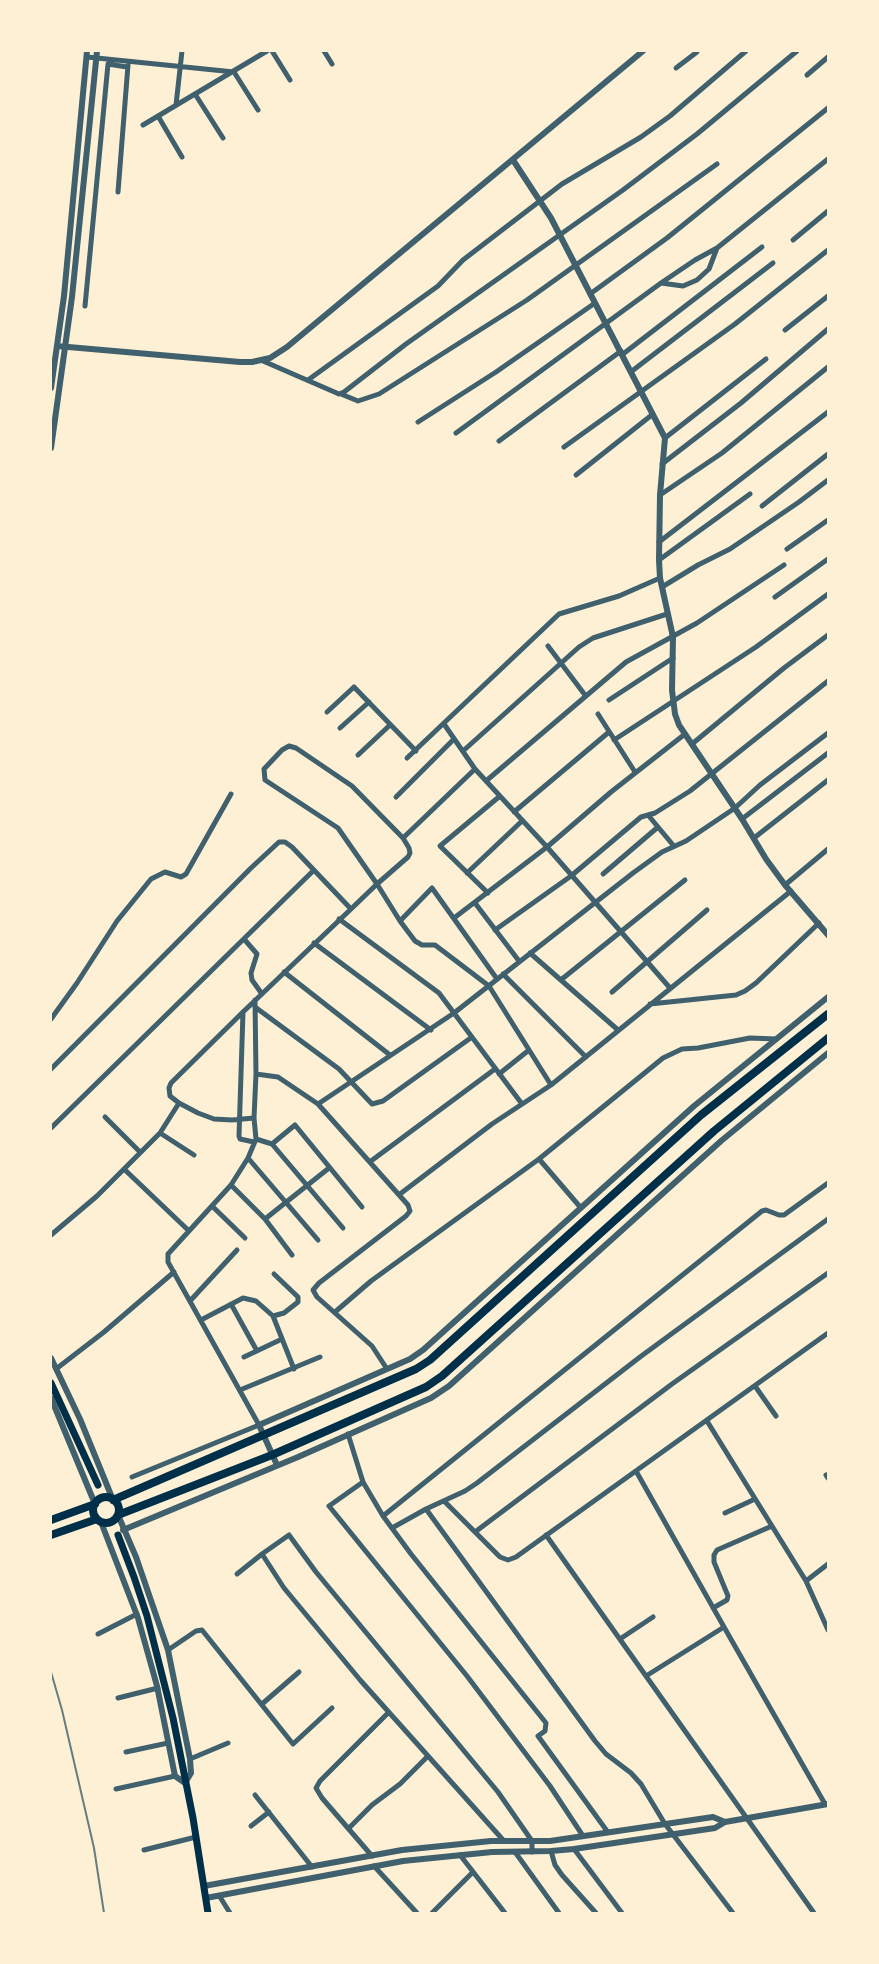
<!DOCTYPE html>
<html>
<head>
<meta charset="utf-8">
<style>
	body { margin:0 }
	#map { position:relative; width:879px; height:1964px; overflow:hidden; background:#fdf0d5; font-family:Mulish,sans-serif }
	canvas { display:block }
	.frame { position:absolute; inset:0; border:52px solid #fdf0d5; pointer-events:none }
</style>
</head>
<body>
<div id="map">
<canvas width="879" height="1964"></canvas>
<div class="frame"></div>
</div>
<script>
const ctx = document.querySelector('canvas').getContext('2d');
ctx.lineJoin = 'round';
function poly(rows) {
  const path = new Path2D();
  for (const r of rows) {
    if (r.length === 3) {
      path.moveTo(r[0] + r[2], r[1]);
      path.arc(r[0], r[1], r[2], 0, 2 * Math.PI);
      continue;
    }
    path.moveTo(r[0], r[1]);
    for (let i = 2; i < r.length; i += 2) path.lineTo(r[i], r[i + 1]);
  }
  return path;
}
function strokePath(path, color, width, dash) {
  ctx.strokeStyle = color;
  ctx.lineWidth = width;
  ctx.lineCap = dash ? 'butt' : 'round';
  ctx.setLineDash(dash || []);
  ctx.stroke(path);
}
const minor = poly([
	[272,51,290,80],
	[324,51,332,64],
	[87,57,234,72,258,110],
	[676,68,697,52,695,51],
	[807,75,828,57],
	[195,94,223,138],
	[176,105,182,51],
	[158,116,182,157],
	[143,125,267,51],
	[118,192,128,65],
	[793,240,828,211],
	[661,283,683,286,697,280,709,269,717,248,828,159],
	[590,294,667,238,828,108],
	[85,306,108,64,127,67],
	[785,330,828,296],
	[623,354,762,247],
	[263,361,339,394,344,392,406,344,623,190,697,134,797,51],
	[632,371,773,263],
	[308,380,438,286,463,260,562,184,641,137,670,116,746,51],
	[341,394,358,401,379,394,527,300,717,164],
	[418,422,496,372,595,303],
	[456,433,661,283,695,260,717,248],
	[665,438,766,359],
	[499,441,621,351],
	[564,447,735,324,828,250],
	[662,464,741,403,828,329],
	[576,475,653,414],
	[660,495,722,453,828,367],
	[762,506,828,454],
	[659,542,828,412],
	[787,549,828,520],
	[659,560,750,494],
	[662,587,698,565,730,549,799,502,828,480],
	[775,597,828,559],
	[548,646,585,695],
	[609,700,673,658],
	[327,712,354,687,416,751],
	[598,714,635,772],
	[444,724,475,769,547,847,670,988],
	[340,728,369,702],
	[614,740,756,647,828,594],
	[692,744,784,668,828,635],
	[463,751,579,647,593,638,667,614],
	[358,755,390,725],
	[407,758,559,614,619,596,660,578],
	[486,781,626,662,697,623,784,565],
	[396,797,454,739],
	[514,812,609,732],
	[742,819,828,753],
	[658,827,673,845],
	[403,838,475,769],
	[754,838,828,780],
	[467,873,522,821],
	[603,874,658,827,648,815],
	[785,885,828,849],
	[488,893,440,846,500,796],
	[475,903,519,961],
	[454,918,547,847,611,792,685,734],
	[339,919,439,993,522,1104],
	[400,921,432,888,497,979],
	[495,930,571,876,641,817,655,813,690,791,828,681],
	[244,939,257,954,251,973,252,980,262,994],
	[314,943,431,1030],
	[530,953,618,1030],
	[284,972,390,1055],
	[503,974,586,1057],
	[562,979,685,880],
	[612,992,707,910],
	[650,1004,736,995,745,991,756,983,819,923],
	[255,1007,339,1069,372,1104,383,1101,472,1037],
	[243,1012,239,1136,240,1139,254,1142],
	[51,1019,77,983,117,921,151,879,165,872,181,877,186,874,231,794],
	[51,1069,251,868,279,842,285,842,292,847,351,909],
	[256,1074,278,1077,318,1104,408,1205,410,1211,406,1216,319,1283,313,1290,317,1297,372,1346,387,1369],
	[499,1074,529,1050],
	[318,1104,454,1013,633,873,662,852,686,841,735,808,760,785,828,733],
	[105,1117,140,1152],
	[254,1118,232,1120,214,1119,198,1113,179,1103,170,1096,169,1088,171,1083,243,1012,351,909,377,884,408,857,410,853,409,848,403,838,352,786,296,748,289,746,282,750,264,769,265,780,338,828,377,884,400,921,415,941,422,945,435,945,489,986,551,1085],
	[51,1128,314,870],
	[160,1133,194,1155],
	[256,1139,272,1144,343,1228],
	[272,1144,295,1125,362,1207],
	[248,1158,318,1240],
	[539,1159,581,1208],
	[371,1161,495,1069],
	[124,1169,188,1230],
	[231,1185,265,1219,292,1255],
	[400,1194,492,1124,551,1085,791,891],
	[212,1206,245,1238],
	[265,1219,329,1168],
	[51,1235,97,1196,160,1133,179,1103],
	[190,1301,237,1250],
	[231,1304,257,1351],
	[335,1312,371,1281,539,1159,663,1058,682,1049,698,1048,750,1038,777,1039],
	[273,1316,294,1369],
	[201,1320,243,1298,256,1301,273,1316,284,1313,298,1302,298,1297,274,1274],
	[244,1357,282,1339],
	[56,1369,104,1332,174,1272],
	[755,1386,776,1416],
	[240,1390,320,1357],
	[707,1421,806,1581,828,1630],
	[348,1434,363,1482,383,1516,411,1554,546,1723,545,1731,538,1736,607,1831],
	[636,1471,724,1627],
	[826,1475,828,1478],
	[132,1477,259,1425,168,1262,168,1254,231,1185,248,1158,256,1139,254,1118,256,1074,255,1000],
	[363,1482,329,1506,467,1676,550,1786,583,1836],
	[444,1501,500,1557,508,1560,516,1557,828,1333],
	[426,1509,595,1741,606,1754,631,1773,641,1784,665,1824,733,1913],
	[725,1513,755,1499],
	[383,1516,762,1211,766,1210,779,1215,784,1215,828,1183],
	[392,1528,426,1509,465,1491,477,1483,640,1357,828,1219],
	[475,1532,672,1384,828,1273],
	[546,1535,814,1913],
	[237,1574,262,1554],
	[806,1581,828,1564],
	[713,1608,727,1600,728,1596,714,1562,714,1555,717,1550,772,1526],
	[98,1634,137,1614],
	[620,1639,653,1617],
	[168,1650,196,1631,202,1630,293,1744,332,1708],
	[646,1676,724,1627,825,1804],
	[118,1698,158,1688],
	[262,1704,299,1672],
	[126,1752,168,1743],
	[190,1759,228,1743],
	[116,1789,175,1776],
	[255,1795,312,1867],
	[251,1826,269,1812],
	[349,1828,372,1805,400,1784,428,1756],
	[504,1841,361,1681,284,1588,262,1554,289,1535,316,1572,498,1792,532,1841,532,1852],
	[574,1849,622,1913],
	[144,1850,196,1837],
	[551,1851,555,1865,562,1875,596,1913],
	[515,1852,559,1913],
	[460,1855,505,1913],
	[372,1856,322,1798,316,1788,320,1781,389,1712],
	[374,1866,417,1913],
	[220,1897,230,1913],
	[432,1913,473,1872]
]);
const tertiary = poly([
	[513,160,551,218,665,438,660,495,659,560,660,578,673,637,672,690,675,714,679,725,742,819,766,859,785,885,828,935],
	[57,346,240,362,252,362,270,358,287,347,643,51],
	[51,388,64,296,87,51],
	[51,448,72,297,97,51],
	[51,1358,80,1419,113,1500],
	[51,1398,95,1504],
	[277,1465,259,1425,410,1359,423,1350,694,1106,828,997],
	[101,1522,138,1618,157,1686,175,1776,185,1783,191,1773,190,1759,168,1650,136,1557,118,1515],
	[123,1530,298,1457,431,1398,449,1386,721,1141,828,1053],
	[204,1886,402,1850,491,1841,550,1841,713,1817,725,1822],
	[206,1898,403,1861,492,1852,551,1851,574,1849,715,1828,725,1822,828,1804]
]);
const secondary = poly([
	[51,1383,98,1485],
	[118,1535,134,1577,147,1616,173,1718,193,1818,208,1913]
]);
const primary = poly([
	[106,1510,13],
	[113,1500,416,1369,430,1360,701,1115,828,1014],
	[118,1515,272,1455,426,1387,442,1376,714,1131,828,1038],
	[51,1520,95,1504],
	[51,1535,97,1519]
]);
const rail = poly([
	[51,1672,62,1710,94,1848,104,1913]
]);
strokePath(minor, '#3f606c', 5);
strokePath(tertiary, '#3f606c', 6);
strokePath(secondary, '#003049', 7);
strokePath(primary, '#003049', 8);
strokePath(rail, '#657d81', 2);
</script>
</body>
</html>
